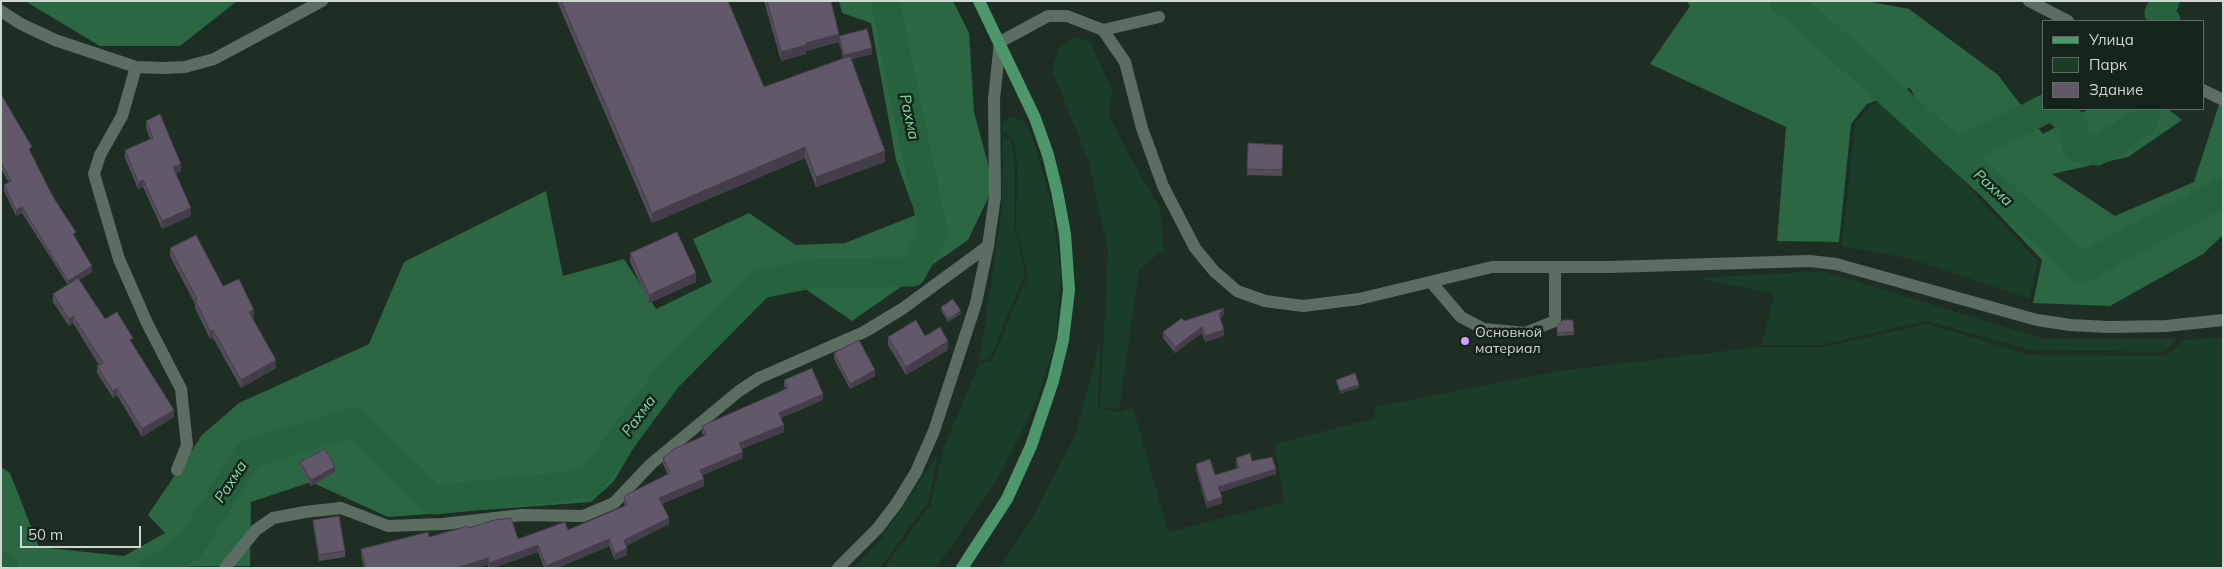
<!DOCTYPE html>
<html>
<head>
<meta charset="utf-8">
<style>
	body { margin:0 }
	#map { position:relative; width:2224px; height:569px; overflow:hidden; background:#1e2e23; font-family:Mulish,sans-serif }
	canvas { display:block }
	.frame { position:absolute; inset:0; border:2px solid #ced8d0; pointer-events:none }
	.legend { position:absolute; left:2042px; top:20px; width:162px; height:90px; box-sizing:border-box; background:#15241a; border:1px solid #5f6c63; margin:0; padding:6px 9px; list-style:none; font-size:15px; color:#ced8d0 }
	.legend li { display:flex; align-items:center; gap:10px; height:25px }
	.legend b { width:25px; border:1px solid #5f6c63 }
	.scale { position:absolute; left:20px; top:526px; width:121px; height:22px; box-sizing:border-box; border:2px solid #ced8d0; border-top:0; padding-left:6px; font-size:15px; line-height:18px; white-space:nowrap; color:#ced8d0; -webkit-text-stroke:4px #15241a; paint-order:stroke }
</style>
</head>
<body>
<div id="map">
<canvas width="2224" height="569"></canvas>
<div class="frame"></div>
<ul class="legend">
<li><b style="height:6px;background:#4c976b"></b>Улица</li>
<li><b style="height:14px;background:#193d26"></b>Парк</li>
<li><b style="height:14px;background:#615869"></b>Здание</li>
</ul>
<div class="scale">50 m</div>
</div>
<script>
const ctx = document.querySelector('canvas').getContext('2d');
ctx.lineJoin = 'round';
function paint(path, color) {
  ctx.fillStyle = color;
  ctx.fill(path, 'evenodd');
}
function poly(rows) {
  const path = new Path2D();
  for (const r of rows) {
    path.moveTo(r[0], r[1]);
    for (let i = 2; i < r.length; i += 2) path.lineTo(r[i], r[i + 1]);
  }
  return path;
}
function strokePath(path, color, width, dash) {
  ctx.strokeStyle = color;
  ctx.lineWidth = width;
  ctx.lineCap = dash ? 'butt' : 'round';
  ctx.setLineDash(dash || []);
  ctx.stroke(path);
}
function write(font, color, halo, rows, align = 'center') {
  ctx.font = font + ' Mulish,sans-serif';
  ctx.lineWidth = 5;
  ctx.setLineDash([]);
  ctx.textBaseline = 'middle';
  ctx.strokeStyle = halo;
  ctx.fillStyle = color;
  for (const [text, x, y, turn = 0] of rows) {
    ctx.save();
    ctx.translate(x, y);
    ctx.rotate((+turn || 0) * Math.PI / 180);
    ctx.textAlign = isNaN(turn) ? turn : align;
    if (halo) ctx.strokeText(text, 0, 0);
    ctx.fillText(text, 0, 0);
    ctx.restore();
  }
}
const green = poly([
	[1074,37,1090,42,1112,90,1109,116,1131,159,1160,208,1164,250,1139,269,1119,409,1100,407,1108,250,1088,160,1052,70,1058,49],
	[1909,91,1951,168,2038,261,2030,299,1911,259,1842,246,1855,124,1871,105],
	[1013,116,1025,122,1032,136,1052,204,1061,275,1056,341,1036,403,1001,473,936,568,884,568,931,504,944,447,979,364,992,360,1028,275,1016,228,1017,169,1014,140,1003,132,1003,122],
	[1003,136,1012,141,1015,169,1015,228,1025,274,990,358,979,361,1002,209],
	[1822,271,2045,339,2177,339,2165,352,2031,350,1926,321,1821,345,1762,345,1774,294,1698,278],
	[1927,324,2030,355,2165,356,2184,340,2223,337,2223,568,999,568,1030,522,1075,436,1100,343,1098,408,1120,412,1133,407,1168,532,1285,502,1274,444,1375,418,1374,407,1558,371,1759,347,1823,347],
	[938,454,928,502,880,568,853,568,880,540]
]);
const forest = poly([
	[25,1,237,1,180,46,100,46],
	[839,1,953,1,969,33,974,112,994,186,968,240,852,321,779,271,711,353,672,382,614,481,591,502,388,517,311,482,251,502,250,566,1,568,1,467,10,473,39,547,124,556,165,533,148,515,202,435,239,403,369,344,404,262,546,191,563,276,624,259,656,309,712,282,693,239,749,213,796,245,845,243,916,215,896,160,871,23,842,13],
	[1686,1,1866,1,1909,9,1998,75,2043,134,2089,109,2168,109,2182,120,2128,157,2052,174,2115,216,2194,182,2223,92,2223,235,2203,254,2110,306,2033,303,2042,260,1953,166,1910,88,1867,104,1851,124,1839,242,1777,241,1786,127,1650,64,1690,6]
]);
const river = poly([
	[1784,1,1799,11,2082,268,2223,192],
	[2165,1,2159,13,2166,21],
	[2055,109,2072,123,2077,147,2097,151,2143,122,2147,109],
	[1955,153,2012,126,2045,109],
	[1,565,4,568],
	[154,568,161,567,191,545,249,454,353,422,434,500,589,484,668,377,760,284,817,273,912,272,933,232,885,1]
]);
const minor = poly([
	[2029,1,2068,21],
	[1,11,21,24,55,40,136,67,163,68,185,67,214,59,322,1],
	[1103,30,1159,17],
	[136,67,122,116,100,155,94,174,119,259,147,323,181,389,187,445,177,470],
	[2203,90,2223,100],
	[1431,282,1461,317,1484,329,1525,333,1555,321,1555,267],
	[225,568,256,530,273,518,305,512,341,508,388,526,443,524,522,515,583,516,614,503,651,464,739,391,759,378,864,332,902,309,988,246],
	[838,568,878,528,897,503,916,472,934,431,976,303,988,246,995,197,994,99,1000,42,1048,16,1067,16,1103,30,1125,62,1142,128,1163,186,1195,248,1214,271,1237,291,1265,301,1303,306,1359,299,1492,267,1609,267,1810,261,1836,264,2037,320,2070,325,2109,327,2166,326,2223,320]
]);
const major = poly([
	[962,568,1007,499,1031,446,1053,381,1063,340,1069,290,1065,234,1057,191,1048,155,1035,118,979,1]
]);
const wall = poly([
	[557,1,728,1,764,87,843,58,839,42,806,51,806,54,781,61,764,1,831,1,839,36,872,54,852,59,885,162,816,187,805,158,652,223],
	[1,94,53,197,76,238,92,272,79,280,105,319,133,345,174,417,142,437,117,395,113,398,97,373,97,366,99,365,73,323,69,326,53,302,53,294,68,285,22,213,16,216,4,191,4,185,9,183,1,169],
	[146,121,181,171,176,174,191,216,162,229,143,187,138,189,125,158,125,150,150,139,146,128],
	[1248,143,1283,145,1282,176,1247,175],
	[170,248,223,286,254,317,252,318,276,368,241,388,213,338,210,339,195,308,195,304,170,256],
	[630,253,696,282,649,303,630,262],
	[941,307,961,314,948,322,941,310],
	[1224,314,1220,319,1224,336,1205,342,1202,333,1175,353,1163,338,1163,332,1184,321],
	[1573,320,1574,335,1557,336,1557,326],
	[888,337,948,350,906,375,888,345],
	[834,353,875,376,850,389,834,359],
	[784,380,823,400,781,418,784,432,741,449,743,458,703,475,704,486,662,504,669,524,626,546,627,555,615,560,609,546,558,568,544,568,538,552,493,568,488,568,488,565,479,568,364,568,361,556,361,549,429,537,469,528,518,539,568,530,624,506,624,498,668,475,663,464,663,458,704,436,702,433,702,426,786,389,784,386],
	[1236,458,1252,461,1276,474,1220,492,1222,503,1207,508,1196,469,1196,464,1215,475,1237,468,1236,464],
	[300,462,335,472,311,486,300,468],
	[313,520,345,551,345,557,319,561,313,526]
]);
const shadedWall = poly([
	[839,34,839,42,806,51,806,54,781,61,781,52,806,43],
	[872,48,872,54,844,61,844,55],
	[805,147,805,158,652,223,652,213],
	[885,151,885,162,816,187,816,177],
	[181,164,181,171,173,175,173,167],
	[143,180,143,187,138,189,138,182],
	[22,207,22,213,16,216,16,210],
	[191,208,191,216,162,229,162,221],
	[92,266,92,272,68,286,68,281],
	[696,273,696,282,649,303,649,295],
	[1224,308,1224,314,1219,320,1219,314],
	[254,310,254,317,249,320,249,312],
	[961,311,961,314,948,322,948,319],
	[73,316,73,323,69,326,69,319],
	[1202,327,1202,333,1175,353,1175,347],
	[213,330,213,338,210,339,210,331],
	[1224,330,1224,336,1205,342,1205,336],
	[948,341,948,350,906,375,906,367],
	[276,360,276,368,241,388,241,380],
	[875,370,875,376,850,389,850,384],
	[1359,385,1359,388,1340,394,1340,391],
	[117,388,117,395,113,398,113,391],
	[823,394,823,400,779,419,779,413],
	[174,410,174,417,142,437,142,429],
	[784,425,784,432,739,450,739,443],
	[743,452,743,458,700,476,700,470],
	[335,467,335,472,311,486,311,480],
	[1276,469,1276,474,1218,493,1218,487],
	[704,479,704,486,659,505,659,498],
	[1222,497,1222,503,1207,508,1207,502],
	[669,518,669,524,624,547,624,540],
	[609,539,609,546,558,568,546,568,546,566],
	[538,545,538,552,493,568,489,568,489,563],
	[627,548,627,555,615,560,615,554],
	[488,558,488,565,479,568,456,568]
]);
const building = poly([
	[561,1,728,1,764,87,850,56,885,151,816,177,805,147,652,213,561,1],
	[767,1,831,1,839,34,806,43,806,45,781,52,767,1],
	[867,29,872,48,844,55,839,36,867,29],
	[1,94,32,147,29,149,53,197,76,232,73,234,92,266,68,281,22,207,16,210,4,185,11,181,1,163,1,94],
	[160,114,181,164,173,167,191,208,162,221,143,180,138,182,125,150,153,138,146,121,160,114],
	[1248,143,1283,145,1282,170,1247,169,1248,143],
	[677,232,696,273,649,295,630,253,677,232],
	[196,235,223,286,239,279,254,310,249,312,276,360,241,380,213,330,210,331,195,300,197,299,170,248,196,235],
	[78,278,105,319,117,312,133,338,130,340,174,410,142,429,117,388,113,391,97,366,103,363,73,316,69,319,53,294,78,278],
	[953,299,961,311,948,319,941,307,953,299],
	[1224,308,1219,314,1224,330,1205,336,1202,327,1175,347,1163,332,1182,318,1184,321,1224,308],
	[916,320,925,336,940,327,948,341,906,367,888,337,916,320],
	[1563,320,1573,320,1574,332,1557,333,1557,326,1563,320],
	[859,340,875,370,850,384,834,353,859,340],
	[812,368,823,394,779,413,784,425,739,443,743,452,700,470,704,479,659,498,669,518,624,540,627,548,615,554,609,539,546,566,538,545,489,563,488,558,456,568,366,568,361,549,428,532,429,537,468,526,469,528,494,520,511,518,518,539,565,522,568,530,627,505,624,498,626,495,670,473,663,458,674,449,706,435,702,426,788,388,784,380,812,368],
	[1355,373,1359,385,1340,391,1336,380,1355,373],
	[325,449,335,467,311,480,300,462,325,449],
	[1250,453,1252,461,1272,457,1276,469,1218,487,1222,497,1207,502,1196,464,1210,459,1215,475,1239,468,1236,458,1250,453],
	[339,516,345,551,319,555,313,520,339,516]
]);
const markers = [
	[1465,341,5,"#d29dfd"]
];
const poiNames = [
	["Основной",1475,333],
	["материал",1475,349]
];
const waterNames = [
	["Рахма",909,117,78],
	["Рахма",1993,188,42],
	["Рахма",639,416,-54],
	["Рахма",231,482,-57]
];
paint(green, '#193d26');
paint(forest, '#2a6742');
strokePath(river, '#25623d', 29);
strokePath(minor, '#5c6e61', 12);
strokePath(major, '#4c976b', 12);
paint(wall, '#534c5a');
paint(shadedWall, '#443e4a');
paint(building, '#615869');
strokePath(building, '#443e4a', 1);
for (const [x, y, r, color] of markers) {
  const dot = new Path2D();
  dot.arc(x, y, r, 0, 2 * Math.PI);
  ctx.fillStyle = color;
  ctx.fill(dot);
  strokePath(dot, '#15241a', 2);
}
write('14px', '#ced8d0', '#15241a', poiNames, 'left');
write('italic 15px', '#81d9a0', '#15241a', waterNames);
</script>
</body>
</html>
